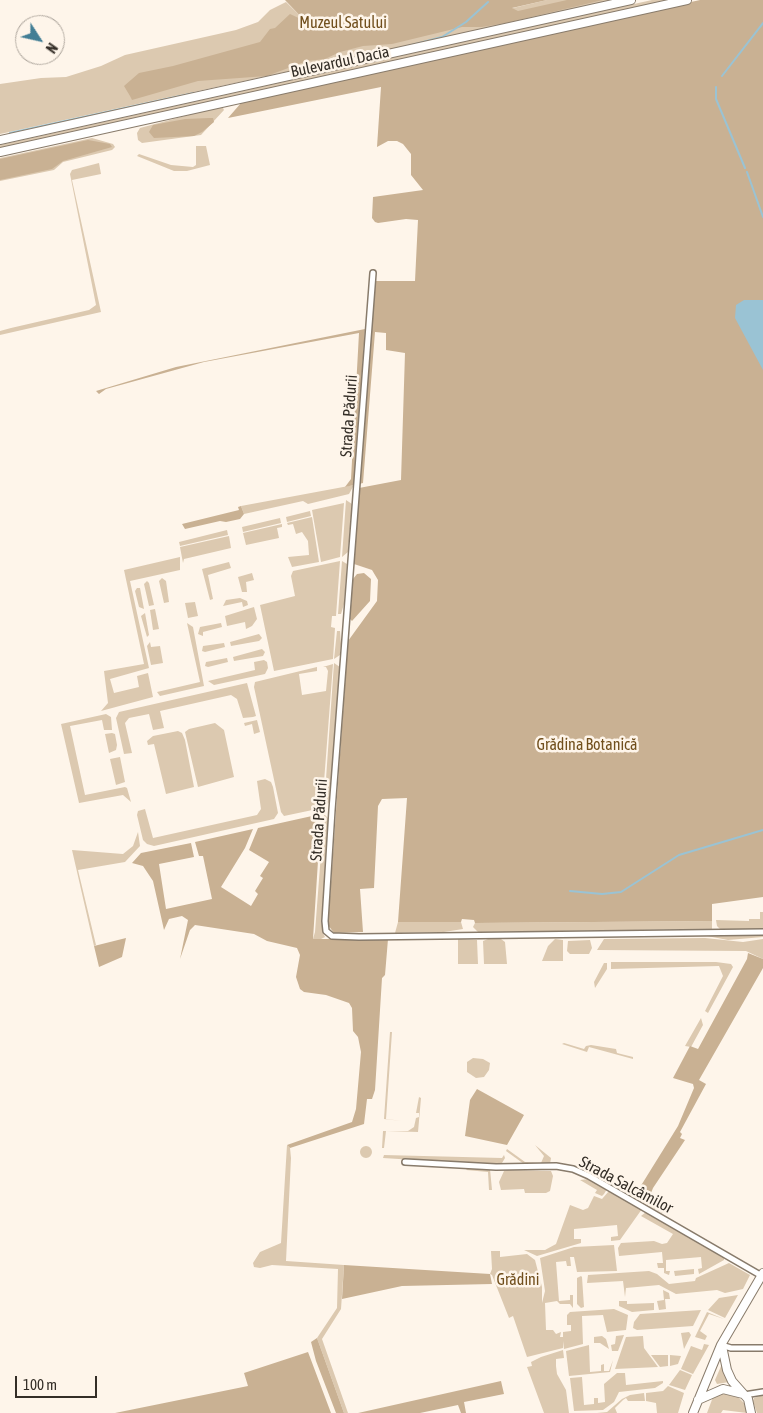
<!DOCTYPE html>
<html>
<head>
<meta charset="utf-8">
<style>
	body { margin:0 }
	#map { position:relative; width:763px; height:1413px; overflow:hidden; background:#fef5ea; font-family:"Asap Condensed",sans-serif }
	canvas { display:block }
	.north { position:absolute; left:15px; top:15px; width:50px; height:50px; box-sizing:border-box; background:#fef5ea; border:1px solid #ada59c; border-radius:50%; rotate:125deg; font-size:14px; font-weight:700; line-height:20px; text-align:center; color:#342e27 }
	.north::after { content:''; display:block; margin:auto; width:18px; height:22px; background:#427e95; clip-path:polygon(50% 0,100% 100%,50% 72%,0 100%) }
	.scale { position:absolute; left:15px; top:1376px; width:82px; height:22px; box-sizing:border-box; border:2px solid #342e27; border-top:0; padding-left:6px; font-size:15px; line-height:18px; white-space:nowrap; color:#342e27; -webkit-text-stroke:4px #fef5ea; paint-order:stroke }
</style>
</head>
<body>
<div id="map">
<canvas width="763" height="1413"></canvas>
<div class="north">N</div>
<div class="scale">100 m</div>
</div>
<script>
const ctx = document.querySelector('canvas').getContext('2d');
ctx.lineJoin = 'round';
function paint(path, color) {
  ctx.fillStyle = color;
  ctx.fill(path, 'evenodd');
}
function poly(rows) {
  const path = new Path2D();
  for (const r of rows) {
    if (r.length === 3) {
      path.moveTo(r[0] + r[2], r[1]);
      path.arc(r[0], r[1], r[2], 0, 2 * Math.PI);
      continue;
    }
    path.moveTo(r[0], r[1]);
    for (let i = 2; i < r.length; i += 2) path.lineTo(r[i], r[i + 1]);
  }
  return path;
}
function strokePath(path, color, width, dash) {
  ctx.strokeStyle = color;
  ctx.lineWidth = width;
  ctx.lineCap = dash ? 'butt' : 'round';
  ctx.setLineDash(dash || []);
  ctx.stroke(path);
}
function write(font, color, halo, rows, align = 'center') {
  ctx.font = font + ' "Asap Condensed",sans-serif';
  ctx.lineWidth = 5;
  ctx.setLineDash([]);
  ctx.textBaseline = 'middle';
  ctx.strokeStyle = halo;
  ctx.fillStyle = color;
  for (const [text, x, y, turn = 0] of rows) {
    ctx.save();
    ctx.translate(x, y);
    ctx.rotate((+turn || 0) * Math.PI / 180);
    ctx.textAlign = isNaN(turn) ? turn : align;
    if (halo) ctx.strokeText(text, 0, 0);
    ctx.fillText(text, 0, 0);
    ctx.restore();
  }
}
const green = poly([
	[547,0,617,0,0,134,0,84,41,78,66,77,101,66,125,55,236,30,258,22,270,10,286,2,335,50],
	[652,0,668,0,0,148,0,145],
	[222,106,224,110,201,135,142,143,138,140,137,133,140,128],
	[92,138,113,144,115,147,112,150,63,162,54,170,0,181,0,158],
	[196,146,206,146,210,165,187,171,174,171,137,156,139,154,171,165,193,167,196,165],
	[99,163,101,174,72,180,101,312,0,335,0,331,11,328,89,310,96,305,70,174,72,170],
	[354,485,349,494,308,504,303,501,244,514,241,506],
	[346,500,352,504,348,552,342,557],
	[344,503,340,557,321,562,312,510],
	[310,511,311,516,287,522,286,517],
	[312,517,319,562,292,567,288,557,309,555,308,541,302,532,296,534,293,524,288,525,287,523],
	[280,518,281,523,243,532,242,527],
	[282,524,282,527,277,528,279,538,246,545,243,533],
	[227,530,228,535,180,546,179,542],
	[229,536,231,548,184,559,183,563,180,547],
	[180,557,180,570,130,581,149,668,110,679,114,693,139,687,137,676,148,673,153,697,101,711,108,703,104,671,144,664,124,570],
	[340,561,336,616,332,616,331,627,335,628,333,659,274,671,260,605,295,596,291,576,293,571],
	[342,561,347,564,344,604,341,614,338,614],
	[229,562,231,568,208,575,213,599,210,600,202,569],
	[252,573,254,580,246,582,247,592,242,592,238,577],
	[162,578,166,581,169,602,164,603,159,581],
	[147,581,149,583,154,605,149,606,144,584],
	[137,588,140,588,144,609,139,607,135,591],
	[240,598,247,601,248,605,243,607,242,602,223,606,226,600],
	[195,602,198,616,188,618,185,603],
	[254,607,257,619,252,626,246,629,245,622,227,626,225,616],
	[155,609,159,629,153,630,150,610],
	[145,613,149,635,147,637,141,616],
	[187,623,193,627,204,686,160,696,157,692,200,682],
	[221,623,222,627,203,632,203,636,198,634,200,627],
	[337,631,340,631,341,644,340,655,334,659],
	[259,634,262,638,259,641,231,646,230,642],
	[150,642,151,647,160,646,163,663,151,665,147,646],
	[224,643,225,647,205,652,202,651,203,646],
	[262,649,265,652,263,656,234,661,233,657],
	[227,658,228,662,208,667,205,666,206,662],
	[264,660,267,662,268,668,265,674,214,685,208,681,255,670,254,662],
	[334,663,340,667,331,800,324,808],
	[333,664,322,808,284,816,281,812,254,687,255,682,317,667,317,671,299,674,302,695,326,691,328,671,326,667,323,667],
	[247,683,256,716,253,717,243,718,237,699,231,695,160,711,164,728,153,730,149,714,129,718,125,723,132,753,124,754,116,718,119,712],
	[106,714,111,717,112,730,104,730,102,720,70,726,85,795,125,787,127,788,131,802,123,795,79,803,61,724],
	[257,720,260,732,254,734,252,724,245,726,244,723],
	[215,723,224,730,234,777,198,787,185,732,189,729],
	[178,731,182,733,185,740,194,787,166,794,154,744,148,745,147,741,153,736],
	[112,733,115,734,117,745,116,750,109,753,105,734],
	[120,757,125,782,116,785,110,759],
	[265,779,271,782,273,787,278,813,274,819,154,846,147,844,143,840,137,815,138,811,145,809,153,838,257,815,261,809,257,781],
	[324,814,329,819,322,931,325,937,319,940,313,939,315,932],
	[138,832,140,846,125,862,78,870,96,945,94,946,72,850,123,854,133,846],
	[760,912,763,912,763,929,720,929,717,926,716,920,749,921,749,919,760,919],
	[712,921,712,929,478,932,473,927,475,923],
	[398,922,461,922,463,929,444,932,395,933],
	[707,936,763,936,763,937,728,940],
	[705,938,743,942,763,939,763,959,746,951,597,950,604,939],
	[458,939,477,940,478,964,458,964],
	[488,939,501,939,505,942,507,964,484,964,483,941],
	[555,939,563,940,563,961,542,961,548,946],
	[590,940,592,948,589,954,570,954,567,951,568,941],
	[611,962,716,962,731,964,733,967,708,1013,705,1011,723,976,719,966,611,969],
	[604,963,607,963,607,969,595,988,594,982],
	[701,1018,703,1025,691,1047,685,1046],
	[390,1032,392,1032,386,1119,402,1121,384,1119],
	[564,1043,584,1049,586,1046,591,1045,616,1049,617,1053,633,1057,633,1059,589,1047,587,1052,562,1044],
	[473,1058,483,1059,490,1063,489,1070,484,1077,476,1078,467,1072,467,1062],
	[419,1097,421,1098,418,1132,386,1131,384,1148,382,1148,383,1131,408,1131,414,1127,416,1118,419,1117,419,1113,416,1113],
	[287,1145,290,1148,291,1158,286,1261,344,1265,341,1309,322,1339,348,1413,344,1413,317,1338,337,1308,338,1269,272,1265,260,1268,254,1267,253,1263,260,1252,281,1243],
	[535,1145,551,1158,550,1164,524,1164,506,1151,507,1149,525,1162,541,1163,544,1156],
	[366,1152,6],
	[384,1155,502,1158,504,1155,505,1158,502,1163,494,1165,383,1158],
	[468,1168,490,1169,492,1190,489,1190,488,1172,466,1170],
	[507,1170,551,1171,553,1176,550,1191,546,1193,525,1193,524,1189,501,1190,499,1182,504,1171],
	[589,1179,607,1189,604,1194,602,1196,595,1193,597,1190,580,1180],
	[609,1191,642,1209,620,1240,611,1241,611,1237,618,1236,617,1225,574,1229,574,1239,581,1239,581,1243,537,1256,524,1250,545,1250,556,1244,570,1205,583,1210,588,1208,594,1196,602,1199],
	[637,1192,666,1209,662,1213,634,1197],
	[646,1212,724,1257,724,1260,699,1274,698,1269,702,1268,701,1257,666,1260,666,1271,670,1271,669,1275,664,1273,664,1268,658,1268,657,1263,663,1263,662,1252,619,1256,618,1248,621,1243,654,1241,662,1244,667,1243,673,1234,641,1216],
	[614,1245,617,1271,577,1272,574,1257,570,1257,571,1266,567,1266,566,1261,556,1262,559,1301,570,1300,570,1295,573,1295,573,1308,570,1304,560,1304,557,1301,545,1303,546,1330,553,1330,556,1334,561,1332,560,1337,563,1337,563,1332,571,1331,571,1325,567,1325,567,1315,570,1312,614,1309,628,1315,626,1330,607,1332,603,1315,582,1316,583,1344,564,1349,563,1341,563,1348,527,1357,513,1316,509,1318,492,1275,490,1274,492,1269,491,1251,500,1251,500,1257,527,1254,535,1260,542,1287,542,1303,545,1291,540,1258,574,1247],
	[729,1263,750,1275,743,1289,725,1293,717,1290,676,1294,659,1285,626,1288,625,1297,623,1281,587,1283,588,1275,649,1271,657,1274,669,1284,695,1281,696,1278],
	[694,1269,694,1274,675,1276,674,1271],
	[581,1276,582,1277,584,1307,581,1308,577,1304,577,1278],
	[663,1290,669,1293,670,1299,665,1299,666,1309,659,1310,657,1301,664,1300],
	[738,1295,725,1318,708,1310,719,1298],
	[619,1301,627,1301,627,1304,654,1303,654,1310,632,1312,619,1306],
	[701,1310,693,1326,637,1330,633,1328,634,1322,640,1314],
	[707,1312,724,1319,709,1314,700,1331,707,1336,705,1340,695,1337],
	[689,1332,691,1335,684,1349,681,1333],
	[624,1335,618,1351,612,1351,611,1345,615,1344,616,1336],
	[602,1336,606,1339,609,1349,600,1343,594,1343,594,1337],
	[643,1336,644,1348,658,1367,615,1369,626,1337],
	[704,1344,709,1345,693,1374,681,1369,691,1346,702,1350],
	[589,1345,590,1372,601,1371,601,1365,604,1364,604,1371,609,1371,613,1360,610,1372,569,1376,566,1351],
	[563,1350,564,1358,556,1359,556,1366,557,1374,566,1390,569,1413,544,1413,527,1367,532,1366,531,1362,541,1357],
	[651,1355,668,1355,668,1366,660,1367],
	[670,1355,681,1356,678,1364,670,1366],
	[722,1364,729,1382,717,1384,715,1380],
	[680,1370,692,1375,685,1390,669,1385],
	[617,1373,625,1373,626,1385,663,1381,663,1383,655,1388,619,1392,614,1402,603,1410,574,1411,570,1378,582,1377,584,1405,594,1404,594,1398,598,1398,598,1403,605,1402,604,1384],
	[668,1386,684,1393,678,1413,657,1413,656,1403,646,1401,646,1393,663,1391],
	[644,1393,645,1401,628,1401,626,1398,623,1400,615,1408,617,1413,597,1413,607,1412,622,1399,630,1395],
	[720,1393,737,1396,744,1403,747,1413,723,1410,721,1413,707,1413,713,1397],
	[763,1395,763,1413,757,1413,753,1401,754,1398]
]);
const forest = poly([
	[285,0,547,0,512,8,518,11,567,0,603,0,506,23,482,27,462,27,392,44,363,46,340,52,325,59,307,61,267,76,198,81,132,100,130,96,124,86,139,73,173,66,260,42,270,29,275,28,290,14,305,21],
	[700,0,763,0,763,897,712,904,712,921,475,923,474,920,462,919,461,922,398,922,407,798,382,799,378,806,374,888,360,889,363,932,334,933,328,925,348,641,377,601,378,580,372,570,354,564,359,488,401,480,405,353,386,350,386,333,375,332,363,483,359,484,372,300,376,281,415,281,418,220,406,219,378,223,375,222,372,218,373,197,423,190,411,175,411,154,403,144,397,141,388,141,377,147,381,87,228,118,241,103,293,90],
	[209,118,213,118,214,122,202,132,194,136,154,138,149,132,153,125,185,119],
	[88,140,110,144,112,147,63,161,52,169,0,180,0,159],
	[365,329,354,485,345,487,351,479,359,333,204,362,106,389,99,394,96,391,176,367],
	[241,506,244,514,240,519,226,522,220,521,185,529,182,524,239,510,238,507],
	[364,573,371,579,370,601,352,621,350,619,353,579,357,574],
	[321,814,313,939,388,939,385,975,382,978,375,1090,372,1099,367,1099,364,1124,290,1148,287,1145,352,1122,356,1109,361,1052,358,1037,353,1031,352,1008,349,1003,326,995,304,992,300,989,296,977,300,955,297,948,267,941,254,934,195,925,190,930,180,959,188,920,182,916,169,919,164,930,153,881,143,866,132,863,141,853,191,843,194,857,159,864,166,909,212,899,203,856,199,856,195,842,253,829,245,848,221,887,251,906,258,894,255,891,263,878,260,876,269,862,249,850,258,828],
	[126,938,122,957,99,967,94,946],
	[748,953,763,959,763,968,699,1080,706,1084,680,1132,682,1134,680,1138,685,1140,653,1188,651,1193,652,1201,637,1192,678,1126,694,1088,693,1084,673,1078,690,1046,698,1049,747,959],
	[477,1089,524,1115,507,1145,465,1136,470,1100],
	[344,1265,490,1274,492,1284,402,1286,342,1299],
	[317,1338,344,1413,336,1413,316,1361,311,1342],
	[308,1352,331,1413,115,1413,248,1386,244,1373],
	[501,1381,504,1394,464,1402,466,1413,461,1413,458,1405,420,1413,358,1413]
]);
const water = poly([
	[744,300,763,300,763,370,735,318,736,305]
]);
const stream = poly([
	[408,46,442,37,466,22,488,2],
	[722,76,763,23],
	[716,87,716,99,745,168],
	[10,133,194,93],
	[747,172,763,217],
	[570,891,602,894,621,892,679,855,763,830]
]);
const street = poly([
	[373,273,332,810,325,921,326,931,332,936,359,937,763,932],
	[405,1162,496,1167,556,1166,573,1169,589,1176,762,1276],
	[721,1345,731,1348,763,1348],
	[744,1395,763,1392]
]);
const primary = poly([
	[0,140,631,0],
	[0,152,687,0],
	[722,1346,727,1370,732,1381,748,1399,751,1413],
	[698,1400,723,1389,743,1394],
	[693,1413,721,1345,763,1273]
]);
const parkNames = [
	["Muzeul Satului",343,23],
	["Grădina Botanică",587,745],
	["Grădini",518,1280]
];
const streetNames = [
	["Bulevardul Dacia",340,62,-12],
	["Strada Pădurii",349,416,-86],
	["Strada Pădurii",319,820,-86],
	["Strada Salcâmilor",626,1185,28]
];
paint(green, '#dcc9b0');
paint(forest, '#c9b193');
paint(water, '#9ac3d4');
strokePath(stream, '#9ac3d4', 2);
strokePath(street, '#887b6b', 8);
strokePath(primary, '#887b6b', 10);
strokePath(street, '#fff', 5);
strokePath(primary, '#fff', 8);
write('16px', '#714f1d', '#fef5ea', parkNames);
write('16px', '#342e27', '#fef5ea', streetNames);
</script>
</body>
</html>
